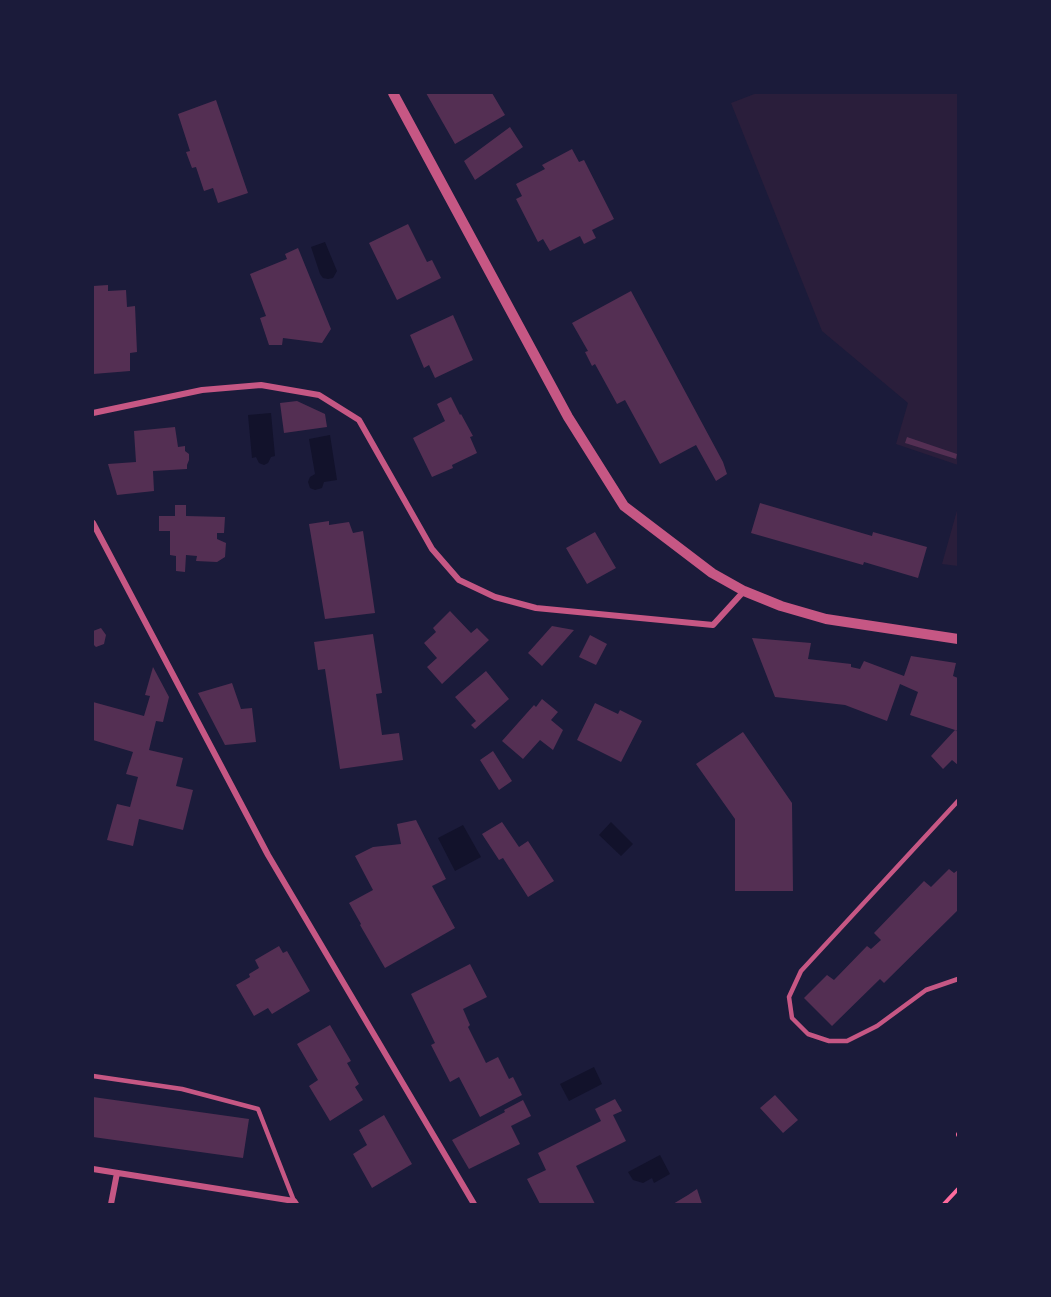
<!DOCTYPE html>
<html>
<head>
<meta charset="utf-8">
<style>
	body { margin:0 }
	#map { position:relative; width:1051px; height:1297px; overflow:hidden; background:#1b1b3a; font-family:"IBM Plex Serif",serif }
	canvas { display:block }
	.frame { position:absolute; inset:0; border:94px solid #1b1b3a; pointer-events:none }
</style>
</head>
<body>
<div id="map">
<canvas width="1051" height="1297"></canvas>
<div class="frame"></div>
</div>
<script>
const ctx = document.querySelector('canvas').getContext('2d');
ctx.lineJoin = 'round';
function paint(path, color) {
  ctx.fillStyle = color;
  ctx.fill(path, 'evenodd');
}
function poly(rows) {
  const path = new Path2D();
  for (const r of rows) {
    path.moveTo(r[0], r[1]);
    for (let i = 2; i < r.length; i += 2) path.lineTo(r[i], r[i + 1]);
  }
  return path;
}
function strokePath(path, color, width, dash) {
  ctx.strokeStyle = color;
  ctx.lineWidth = width;
  ctx.lineCap = dash ? 'butt' : 'round';
  ctx.setLineDash(dash || []);
  ctx.stroke(path);
}
const green = poly([
	[757,93,958,93,958,465,896,444,908,403,822,331,731,103],
	[958,507,958,566,942,564]
]);
const water = poly([
	[325,242,337,271,333,278,328,279,323,278,320,274,311,247],
	[271,413,275,456,271,457,268,463,264,465,259,463,256,457,252,458,248,415],
	[330,435,337,480,324,482,322,488,315,490,310,488,308,482,310,477,315,474,309,439],
	[611,822,633,844,621,856,599,835],
	[463,825,481,857,455,871,438,838],
	[594,1067,602,1084,569,1101,560,1084],
	[660,1155,670,1174,654,1183,652,1178,643,1183,633,1180,628,1172]
]);
const building = poly([
	[426,93,492,93,505,115,455,144],
	[216,100,248,193,218,203,213,188,204,191,196,167,192,168,186,152,190,151,178,114],
	[510,127,523,147,475,180,464,161],
	[572,149,579,162,584,160,614,219,592,230,596,238,584,244,580,236,550,251,543,239,538,242,516,199,522,196,516,184,545,169,542,165],
	[408,224,427,262,432,260,441,278,397,300,369,243],
	[298,248,331,329,322,343,283,338,282,345,269,345,260,318,266,316,250,274,287,259,285,254],
	[108,285,108,291,126,290,127,307,135,306,137,352,130,353,130,371,93,374,93,286],
	[631,291,723,462,727,474,716,481,696,445,660,464,625,400,617,404,595,364,592,366,585,352,588,351,572,323],
	[453,315,473,360,435,378,429,365,424,368,410,335],
	[451,397,460,415,461,414,473,436,470,437,477,453,452,465,453,468,432,477,413,438,445,421,437,404],
	[297,401,325,414,327,427,284,433,280,403],
	[175,427,178,447,185,446,185,451,189,454,189,460,187,465,187,469,153,471,154,491,117,495,108,464,136,462,134,431],
	[907,437,957,454,956,459,905,443],
	[760,503,872,536,873,532,927,547,918,578,864,562,863,565,751,533],
	[175,505,186,505,186,516,225,517,224,533,217,533,217,539,226,543,225,557,217,562,196,561,197,556,186,555,185,572,176,571,176,556,170,555,170,531,159,531,159,516,175,516],
	[329,521,329,525,349,522,353,533,363,531,375,613,325,619,309,524],
	[595,532,616,568,587,584,566,548],
	[450,611,471,633,477,628,489,640,442,684,427,667,437,658,424,643,436,632,433,628],
	[552,626,574,630,542,666,528,653],
	[101,628,106,635,104,644,96,647,93,644,93,631],
	[373,634,382,693,376,694,382,735,399,733,403,760,340,769,325,669,318,670,314,642],
	[590,635,607,644,596,665,579,657],
	[752,638,811,643,808,659,851,664,851,667,860,669,864,661,904,676,911,656,956,663,953,676,958,678,958,731,955,730,958,732,958,765,952,760,943,769,931,756,955,730,910,715,918,692,900,684,887,721,845,705,775,697],
	[153,667,169,697,163,722,156,721,149,750,183,758,176,786,193,790,183,830,139,819,133,846,107,840,117,804,130,807,138,777,126,774,133,752,93,740,93,702,144,716,150,696,145,695],
	[486,671,509,699,475,729,471,725,476,721,455,697],
	[232,683,241,709,252,708,256,742,225,745,198,693],
	[542,699,558,712,551,720,563,730,553,750,540,740,523,759,502,741,534,705,536,707],
	[595,703,618,714,620,710,642,721,621,762,577,740],
	[743,732,792,803,793,891,735,891,735,819,696,764],
	[493,751,512,781,499,790,480,760],
	[416,820,446,879,432,886,455,928,385,968,360,925,361,924,349,903,373,890,355,856,373,847,401,844,397,824],
	[502,822,519,847,528,841,554,881,528,897,503,858,499,860,482,834],
	[949,869,954,873,958,870,958,910,884,983,880,979,832,1026,804,998,827,975,834,980,867,946,871,949,881,940,874,933,924,881,931,887],
	[279,946,283,953,287,951,310,991,272,1014,268,1008,254,1016,236,985,250,977,249,974,259,968,255,960],
	[470,964,487,997,463,1009,470,1025,468,1027,486,1063,498,1057,509,1079,513,1077,522,1095,480,1117,459,1077,450,1082,431,1045,435,1043,411,994],
	[330,1025,351,1061,347,1063,359,1084,355,1087,363,1100,330,1121,309,1086,318,1080,297,1044],
	[775,1095,798,1120,783,1133,760,1108],
	[93,1097,249,1119,243,1158,93,1137],
	[615,1099,622,1111,613,1115,626,1141,576,1166,595,1204,540,1204,527,1179,546,1170,538,1153,601,1121,595,1109],
	[523,1100,531,1116,511,1126,520,1144,469,1169,452,1140,505,1112,504,1110],
	[384,1115,412,1164,372,1188,353,1154,367,1145,359,1130],
	[697,1189,702,1204,673,1204,688,1195]
]);
const path = poly([
	[958,1134,958,1135],
	[944,1204,958,1189]
]);
const service = poly([
	[958,801,801,971,789,997,792,1018,808,1034,829,1041,847,1041,877,1026,926,990,958,979],
	[93,1076,182,1089,258,1109,294,1201]
]);
const minor = poly([
	[93,413,202,390,261,385,319,395,359,420,432,549,459,580,495,597,536,608,713,625,744,591],
	[93,523,268,855,474,1204],
	[93,1169,294,1201,296,1204],
	[111,1204,117,1173]
]);
const tertiary = poly([
	[393,93,568,417,624,506,712,573,744,591,781,606,826,619,958,639]
]);
paint(green, '#2a1e3b');
paint(water, '#12122b');
paint(building, '#542f53');
strokePath(path, '#ff6b9d', 4);
strokePath(service, '#c65784', 4.5);
strokePath(minor, '#c65784', 6);
strokePath(tertiary, '#c65784', 10);
</script>
</body>
</html>
